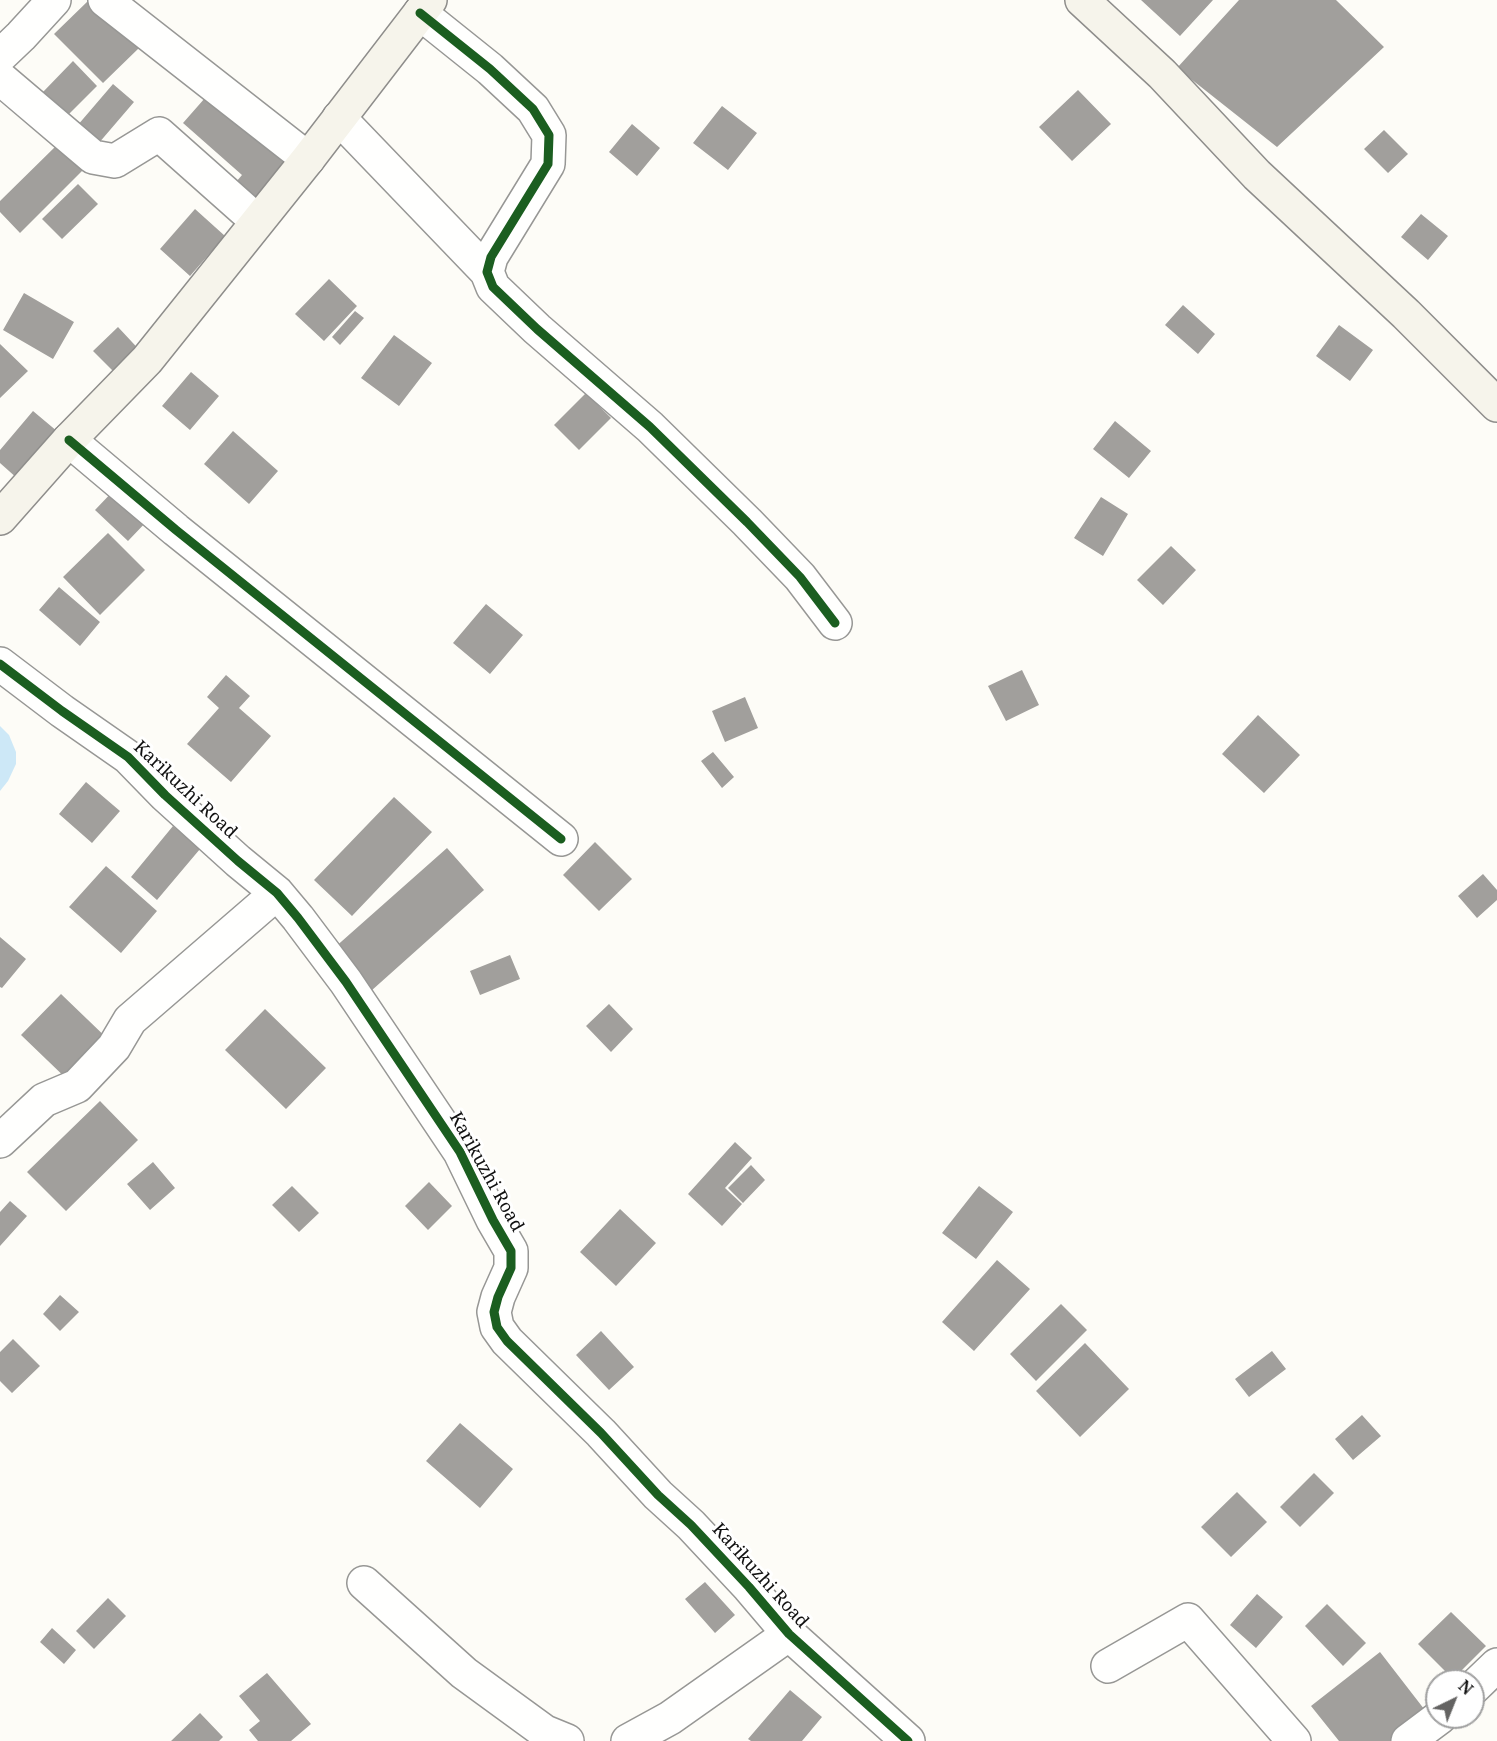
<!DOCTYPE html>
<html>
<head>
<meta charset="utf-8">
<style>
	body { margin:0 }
	#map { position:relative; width:1497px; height:1741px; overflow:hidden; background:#fdfcf7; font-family:"Noto Serif",serif }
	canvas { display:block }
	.north { position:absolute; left:1425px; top:1669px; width:60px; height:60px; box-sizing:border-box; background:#fff; border:2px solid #a0a0a0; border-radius:50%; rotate:43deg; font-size:16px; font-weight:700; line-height:24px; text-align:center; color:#111 }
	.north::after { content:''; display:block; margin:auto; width:21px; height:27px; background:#646362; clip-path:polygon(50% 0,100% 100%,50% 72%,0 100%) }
</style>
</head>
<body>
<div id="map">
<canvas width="1497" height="1741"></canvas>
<div class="north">N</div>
</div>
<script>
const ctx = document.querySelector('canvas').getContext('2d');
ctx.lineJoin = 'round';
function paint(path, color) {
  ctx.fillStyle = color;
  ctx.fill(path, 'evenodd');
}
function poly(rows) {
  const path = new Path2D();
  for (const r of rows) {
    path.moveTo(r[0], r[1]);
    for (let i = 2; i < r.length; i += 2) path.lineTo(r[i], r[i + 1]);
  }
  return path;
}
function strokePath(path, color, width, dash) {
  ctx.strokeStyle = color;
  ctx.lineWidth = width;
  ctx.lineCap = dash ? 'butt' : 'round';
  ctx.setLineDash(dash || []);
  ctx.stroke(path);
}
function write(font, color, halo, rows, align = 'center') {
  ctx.font = font + ' "Noto Serif",serif';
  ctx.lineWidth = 6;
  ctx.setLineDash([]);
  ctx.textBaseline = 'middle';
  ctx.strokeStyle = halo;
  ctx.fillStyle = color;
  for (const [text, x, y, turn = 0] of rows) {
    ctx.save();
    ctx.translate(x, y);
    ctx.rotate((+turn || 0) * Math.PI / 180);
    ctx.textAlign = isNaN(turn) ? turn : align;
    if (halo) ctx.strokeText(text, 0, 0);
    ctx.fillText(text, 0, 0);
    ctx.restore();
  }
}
const water = poly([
	[0,726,9,735,16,752,16,764,8,781,0,791]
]);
const building = poly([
	[89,0,139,48,103,83,54,34],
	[1141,0,1213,0,1180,36],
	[1239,0,1336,0,1384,47,1277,147,1177,68],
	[73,61,97,86,66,117,42,93],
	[113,84,134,102,98,144,77,126],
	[212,90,296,164,255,211,230,189,242,175,183,123],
	[1078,90,1111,124,1072,161,1039,127],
	[722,106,757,133,728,170,693,143],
	[632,124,660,148,637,176,609,152],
	[1384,130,1408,154,1388,173,1364,149],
	[58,144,83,170,20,233,0,212,0,201],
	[78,184,98,204,62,239,42,219],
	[195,209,225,236,190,276,160,249],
	[1421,214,1448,236,1428,260,1401,237],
	[329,279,357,306,324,341,295,314],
	[24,293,74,322,53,359,3,330],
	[1183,305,1215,334,1198,354,1165,325],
	[355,311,364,318,340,345,332,337],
	[1339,325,1373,350,1350,381,1316,356],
	[118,327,146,357,122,380,93,351],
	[394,335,432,363,399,406,361,378],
	[0,344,28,371,0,398],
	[191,372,219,396,190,430,162,406],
	[586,393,611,418,579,450,554,425],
	[33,411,58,432,18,479,0,463,0,450],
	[1115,421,1151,451,1129,478,1093,449],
	[233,431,278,471,249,504,204,464],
	[116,488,149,519,128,541,95,510],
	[1101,497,1128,514,1103,556,1074,538],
	[108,533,145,570,100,615,63,577],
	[1171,546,1196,570,1163,605,1137,580],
	[59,587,100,622,80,646,39,610],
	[486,604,523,635,490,674,453,643],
	[1022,670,1039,705,1006,721,988,686],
	[226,675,250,696,239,708,271,736,231,782,187,744,219,708,207,697],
	[745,697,758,728,725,742,712,711],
	[1258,715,1300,755,1264,793,1222,754],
	[713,752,734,777,722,788,701,761],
	[86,782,120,811,92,843,59,814],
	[394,797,432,832,352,916,314,880],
	[173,826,200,849,157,900,131,877],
	[595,842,632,879,599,911,563,875],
	[447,848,484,890,371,991,333,949],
	[106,866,157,911,121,953,69,907],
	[1483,874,1497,890,1497,900,1477,918,1458,896],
	[0,937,26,959,2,988,0,987],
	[510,955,520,979,480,995,470,971],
	[61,994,113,1044,73,1085,21,1035],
	[609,1004,633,1029,611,1052,586,1026],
	[265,1009,326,1068,286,1109,225,1050],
	[100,1101,138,1140,66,1211,27,1172],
	[735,1142,752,1158,725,1188,742,1204,722,1226,688,1194],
	[153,1162,175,1188,150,1210,127,1184],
	[751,1165,765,1180,743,1203,728,1188],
	[429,1182,452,1206,428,1230,405,1206],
	[292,1186,319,1213,299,1232,272,1205],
	[979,1186,1013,1212,976,1259,942,1233],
	[10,1201,27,1216,0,1246,0,1212],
	[620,1209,656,1243,616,1286,580,1252],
	[997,1260,1030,1289,974,1351,942,1322],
	[60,1295,79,1312,60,1331,43,1314],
	[1061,1304,1087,1330,1036,1381,1010,1354],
	[601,1331,634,1367,609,1390,576,1355],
	[13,1339,40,1366,12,1393,0,1381,0,1352],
	[1085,1343,1129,1389,1080,1437,1036,1391],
	[1272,1351,1286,1369,1249,1397,1235,1379],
	[1362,1415,1381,1436,1353,1460,1335,1439],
	[460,1423,513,1469,480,1508,426,1461],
	[1314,1473,1334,1493,1300,1527,1280,1507],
	[1237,1492,1267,1522,1231,1557,1201,1527],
	[705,1582,735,1615,715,1633,685,1599],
	[1257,1594,1283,1617,1256,1648,1230,1625],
	[108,1598,126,1616,94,1649,76,1631],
	[1327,1604,1366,1643,1343,1666,1305,1626],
	[1451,1612,1486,1646,1453,1679,1418,1644],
	[52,1628,76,1650,64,1664,40,1642],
	[1380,1652,1431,1718,1401,1741,1339,1741,1311,1706],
	[267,1673,311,1724,291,1741,258,1741,249,1730,260,1721,239,1696],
	[790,1690,822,1717,802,1741,751,1741,748,1739],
	[200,1713,223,1737,219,1741,171,1741]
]);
const minor = poly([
	[105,0,308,159],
	[420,13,490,69,533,109,549,135,548,164,491,257,487,272,493,287,537,329,650,427,747,522,800,577,835,623],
	[0,56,21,36,54,0],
	[0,78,93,157,115,161,159,134,257,221],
	[339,118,487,272],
	[69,440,176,530,561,839],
	[0,664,62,711,128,757,165,795,238,861,277,893,298,918,346,982,460,1152,493,1220,511,1251,511,1268,498,1297,494,1312,497,1327,507,1341,601,1433,658,1495,691,1525,749,1587,789,1634,908,1741],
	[0,1141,44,1100,77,1086,114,1047,130,1020,277,893],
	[364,1583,464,1673,545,1732,567,1741],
	[1108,1666,1188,1620,1294,1741],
	[1473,1688,1497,1665],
	[628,1741,670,1718,789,1634],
	[1408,1741,1440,1717]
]);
const secondary = poly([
	[1082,0,1162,74,1257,175,1406,314,1497,405],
	[0,518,69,440,147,360,308,159,430,0]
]);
const cycleway = poly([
	[420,13,490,69,533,109,549,135,548,164,491,257,487,272,493,287,537,329,650,427,747,522,800,577,835,623],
	[69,440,176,530,561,839],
	[0,664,62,711,128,757,165,795,238,861,277,893,298,918,346,982,460,1152,493,1220,511,1251,511,1268,498,1297,494,1312,497,1327,507,1341,601,1433,658,1495,691,1525,749,1587,789,1634,908,1741]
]);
const streetNames = [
	["Karikuzhi Road",185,790,43],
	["Karikuzhi Road",486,1172,61],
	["Karikuzhi Road",760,1576,48]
];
paint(water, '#cde8f7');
paint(building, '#a19f9c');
strokePath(minor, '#979795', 36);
strokePath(secondary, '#8e8d8b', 36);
strokePath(minor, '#fffffe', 33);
strokePath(secondary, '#f6f4eb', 33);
strokePath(cycleway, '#1b5e20', 9);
write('18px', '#111', '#fff', streetNames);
</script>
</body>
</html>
